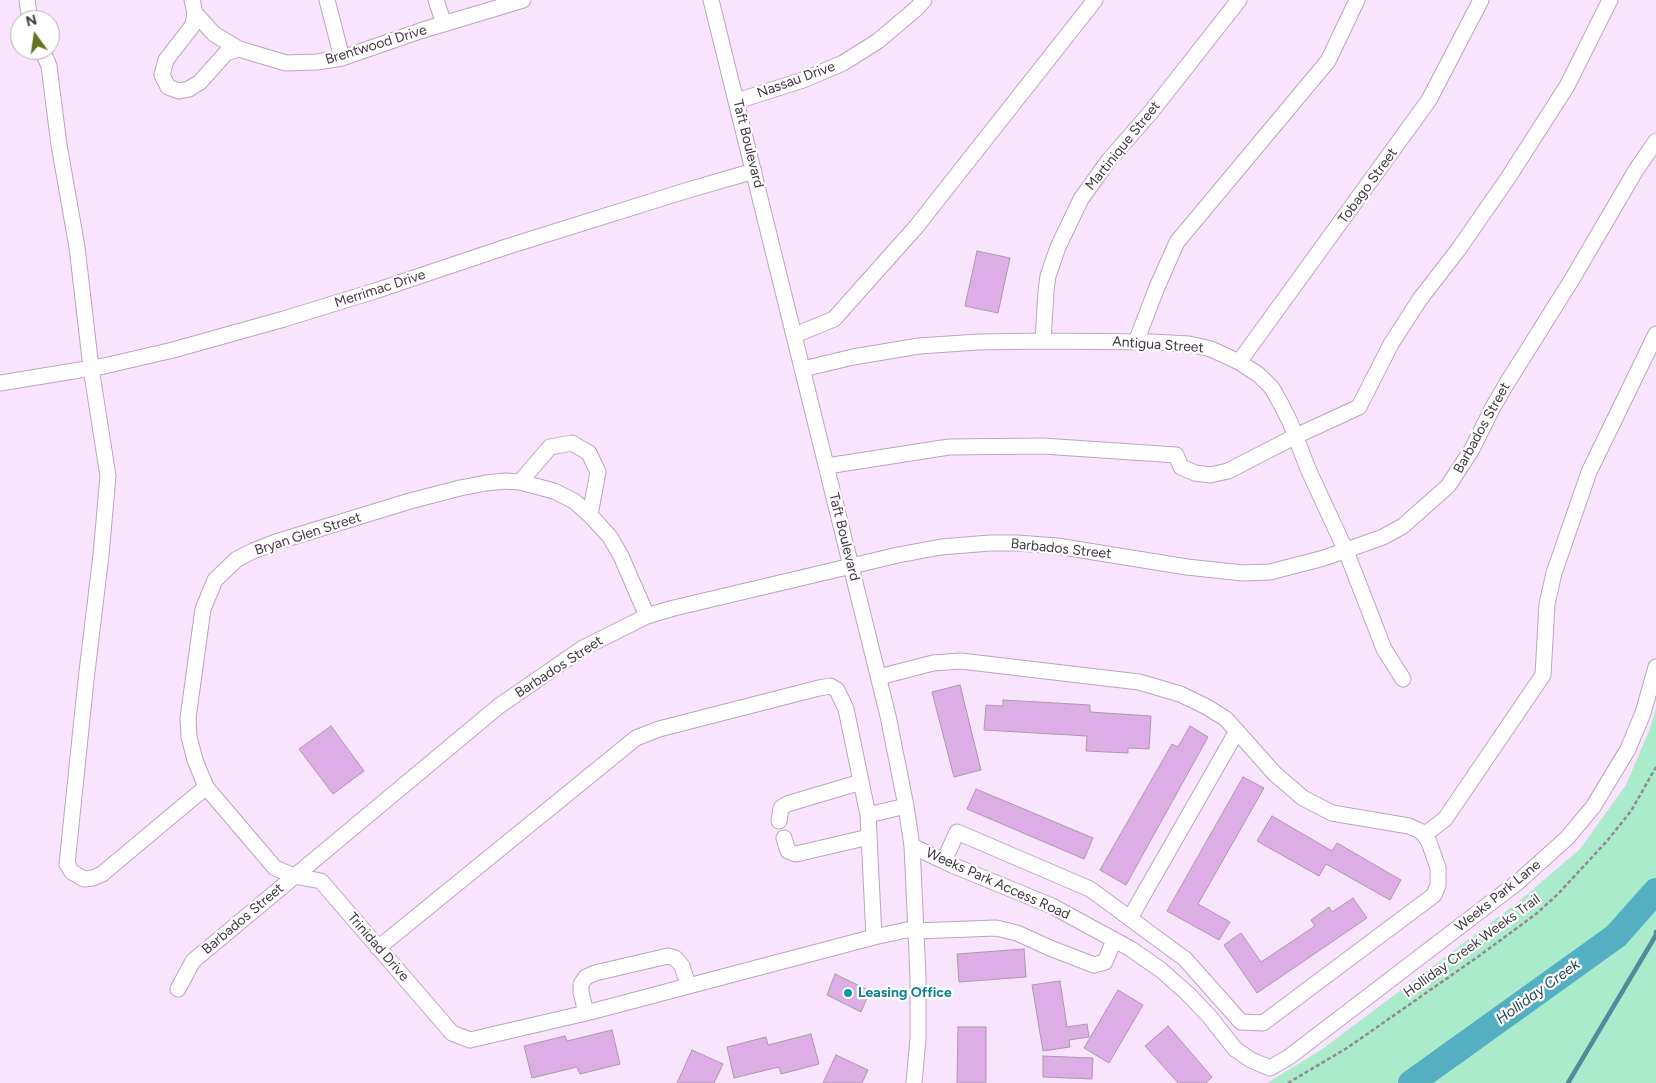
<!DOCTYPE html>
<html>
<head>
<meta charset="utf-8">
<style>
	body { margin:0 }
	#map { position:relative; width:1656px; height:1083px; overflow:hidden; background:#f8e4fc; font-family:Figtree,sans-serif }
	canvas { display:block }
	.north { position:absolute; left:10px; top:10px; width:50px; height:50px; box-sizing:border-box; background:#fff; border:1px solid #b3afb4; border-radius:50%; rotate:346deg; font-size:14px; font-weight:700; line-height:20px; text-align:center; color:#413743 }
	.north::after { content:''; display:block; margin:auto; width:18px; height:22px; background:#657420; clip-path:polygon(50% 0,100% 100%,50% 72%,0 100%) }
</style>
</head>
<body>
<div id="map">
<canvas width="1656" height="1083"></canvas>
<div class="north">N</div>
</div>
<script>
const ctx = document.querySelector('canvas').getContext('2d');
ctx.lineJoin = 'round';
function paint(path, color) {
  ctx.fillStyle = color;
  ctx.fill(path, 'evenodd');
}
function poly(rows) {
  const path = new Path2D();
  for (const r of rows) {
    path.moveTo(r[0], r[1]);
    for (let i = 2; i < r.length; i += 2) path.lineTo(r[i], r[i + 1]);
  }
  return path;
}
function strokePath(path, color, width, dash) {
  ctx.strokeStyle = color;
  ctx.lineWidth = width;
  ctx.lineCap = dash ? 'butt' : 'round';
  ctx.setLineDash(dash || []);
  ctx.stroke(path);
}
function write(font, color, halo, rows, align = 'center') {
  ctx.font = font + ' Figtree,sans-serif';
  ctx.lineWidth = 4.5;
  ctx.setLineDash([]);
  ctx.textBaseline = 'middle';
  ctx.strokeStyle = halo;
  ctx.fillStyle = color;
  for (const [text, x, y, turn = 0] of rows) {
    ctx.save();
    ctx.translate(x, y);
    ctx.rotate((+turn || 0) * Math.PI / 180);
    ctx.textAlign = isNaN(turn) ? turn : align;
    if (halo) ctx.strokeText(text, 0, 0);
    ctx.fillText(text, 0, 0);
    ctx.restore();
  }
}
const green = poly([
	[1656,709,1656,1083,1267,1083,1321,1050,1517,903,1580,849,1626,785,1649,731]
]);
const stream = poly([
	[1568,1083,1656,935,1656,932]
]);
const river = poly([
	[1411,1083,1616,936,1656,891]
]);
const building = poly([
	[977,251,1010,258,998,313,965,306,977,251],
	[960,685,981,770,954,777,932,692,960,685],
	[1003,700,1090,705,1090,712,1151,716,1149,749,1128,748,1128,753,1086,751,1087,736,984,730,986,705,1003,706,1003,700],
	[331,726,364,771,333,794,299,749,331,726],
	[1190,726,1208,737,1126,885,1100,870,1172,744,1178,747,1190,726],
	[1243,777,1264,788,1198,904,1230,922,1219,940,1167,911,1243,777],
	[976,789,1093,838,1084,859,967,809,976,789],
	[1272,816,1332,851,1337,843,1401,880,1390,900,1326,864,1319,876,1257,841,1272,816],
	[1353,898,1367,918,1257,993,1224,945,1241,933,1261,962,1315,926,1311,920,1329,907,1332,912,1353,898],
	[1024,949,1026,977,959,982,957,954,1024,949],
	[835,974,870,991,861,1012,827,995,835,974],
	[1060,981,1067,1027,1087,1024,1089,1037,1069,1040,1070,1047,1043,1051,1032,985,1060,981],
	[1118,990,1143,1005,1109,1063,1084,1048,1118,990],
	[1168,1026,1212,1077,1206,1083,1178,1083,1145,1046,1168,1026],
	[958,1027,986,1027,986,1083,957,1083,958,1027],
	[612,1030,620,1064,580,1074,577,1067,532,1078,524,1046,565,1036,567,1041,612,1030],
	[811,1034,819,1064,781,1074,779,1067,734,1078,727,1047,766,1037,768,1045,811,1034],
	[692,1050,723,1064,714,1083,677,1083,692,1050],
	[836,1055,868,1070,862,1083,823,1083,836,1055],
	[1043,1056,1093,1058,1092,1079,1043,1077,1043,1056]
]);
const path = poly([
	[1288,1083,1347,1048,1479,956,1536,914,1558,894,1607,841,1631,811,1656,767]
]);
const minor = poly([
	[27,0,30,20],
	[192,0,195,13,214,34,239,49,286,63,317,62,342,58,420,31,523,0],
	[327,0,342,58],
	[436,0,444,24],
	[711,0,888,716,906,806,912,846,918,976,918,1039,914,1083],
	[195,13,193,25,166,60,162,75,168,87,179,91,189,89,200,82,226,53,239,49],
	[42,50,49,66,59,145,77,247,91,368,108,476,101,555,86,680,67,864,72,872,84,879,93,878,102,874,206,787],
	[737,101,803,80,843,63,878,41,917,8,924,0],
	[795,335,834,319,916,227,1095,0],
	[1043,341,1046,291,1048,276,1058,247,1081,199,1109,160,1151,112,1239,0],
	[1136,342,1157,287,1177,242,1328,61,1357,0],
	[1239,362,1429,100,1481,0],
	[803,369,853,357,919,346,978,342,1043,341,1152,342,1189,344,1211,349,1239,362,1259,375,1272,388,1282,406,1290,422,1308,469,1346,551,1384,649,1403,679],
	[0,383,104,366,173,350,284,319,378,290,506,247,685,191,754,171],
	[827,466,949,447,1043,446,1176,455,1181,467,1195,473,1210,475,1228,471,1296,436,1359,407,1391,344,1420,299,1458,250,1508,178,1567,86,1610,0],
	[520,482,550,447,572,443,589,453,598,472,590,515],
	[647,616,621,556,610,537,590,515,574,501,554,491,520,482,505,481,486,483,460,488,410,501,276,542,253,551,237,559,215,580,203,609,188,718,189,737,195,760,206,787,275,868,294,876,321,881,452,1033,470,1040,590,1012,874,937,916,928],
	[879,677,933,663,961,661,1139,682,1180,694,1207,707,1226,719,1275,774,1303,798,1332,813,1409,826,1422,832,1429,842,1438,868,1438,885,1434,895,1263,1023,1241,1022,1185,959,1090,889,957,832,944,861],
	[868,815,906,806],
	[779,821,781,808,787,804,861,782],
	[1424,835,1445,819,1543,675,1547,604,1554,573,1589,472,1656,334],
	[784,838,788,851,796,854,869,837],
	[912,846,952,865,1052,906,1131,949,1161,970,1188,994,1209,1016,1235,1049,1251,1060,1270,1068,1289,1057,1518,882,1567,838,1593,807,1628,749,1643,713,1656,667],
	[1130,918,1237,731],
	[916,931,996,928,1017,933,1050,948,1094,965,1105,962,1114,940],
	[378,948,636,738,659,729,819,688,830,686,837,690,846,709,868,815,874,937],
	[178,989,193,961,499,706,583,648,647,616,674,608,898,555,941,547,990,543,1017,543,1057,546,1187,567,1243,573,1270,572,1324,558,1383,537,1403,526,1448,486,1471,451,1493,407,1507,383,1571,281,1636,170,1656,141],
	[586,1013,581,992,581,984,586,977,595,973,668,956,675,958,682,966,688,985]
]);
const markers = [
	[848,993,5,"#0f9aa8"]
];
const streetNames = [
	["Brentwood Drive",376,45,-17],
	["Nassau Drive",796,80,-20],
	["Taft Boulevard",748,144,76],
	["Martinique Street",1123,146,-51],
	["Tobago Street",1368,186,-54],
	["Merrimac Drive",380,289,-18],
	["Antigua Street",1158,345,4],
	["Barbados Street",1482,428,-61],
	["Bryan Glen Street",308,534,-18],
	["Taft Boulevard",844,537,76],
	["Barbados Street",1061,549,6],
	["Barbados Street",559,667,-33],
	["Weeks Park Access Road",998,884,24],
	["Weeks Park Lane",1498,896,-39],
	["Barbados Street",243,919,-40],
	["Holliday Creek Weeks Trail",1472,946,-36],
	["Trinidad Drive",378,947,49]
];
const cultureNames = [
	["Leasing Office",858,993]
];
const waterNames = [
	["Holliday Creek",1538,992,-36]
];
paint(green, '#a9ebcb');
strokePath(stream, '#4f8b9d', 4.5);
strokePath(river, '#55afc3', 26);
paint(building, '#ddaee5');
strokePath(building, '#ae97b2', 1);
strokePath(minor, '#bca4c0', 17);
strokePath(path, '#958698', 2.5, [4, 2.5]);
strokePath(minor, '#fff', 15);
for (const [x, y, r, color] of markers) {
  const dot = new Path2D();
  dot.arc(x, y, r, 0, 2 * Math.PI);
  ctx.fillStyle = color;
  ctx.fill(dot);
  strokePath(dot, '#fff', 2);
}
write('14px', '#413743', '#fff', streetNames);
write('bold 14px', '#0d838f', '#fff', cultureNames, 'left');
write('italic 15px', '#204952', '#fff', waterNames);
</script>
</body>
</html>
